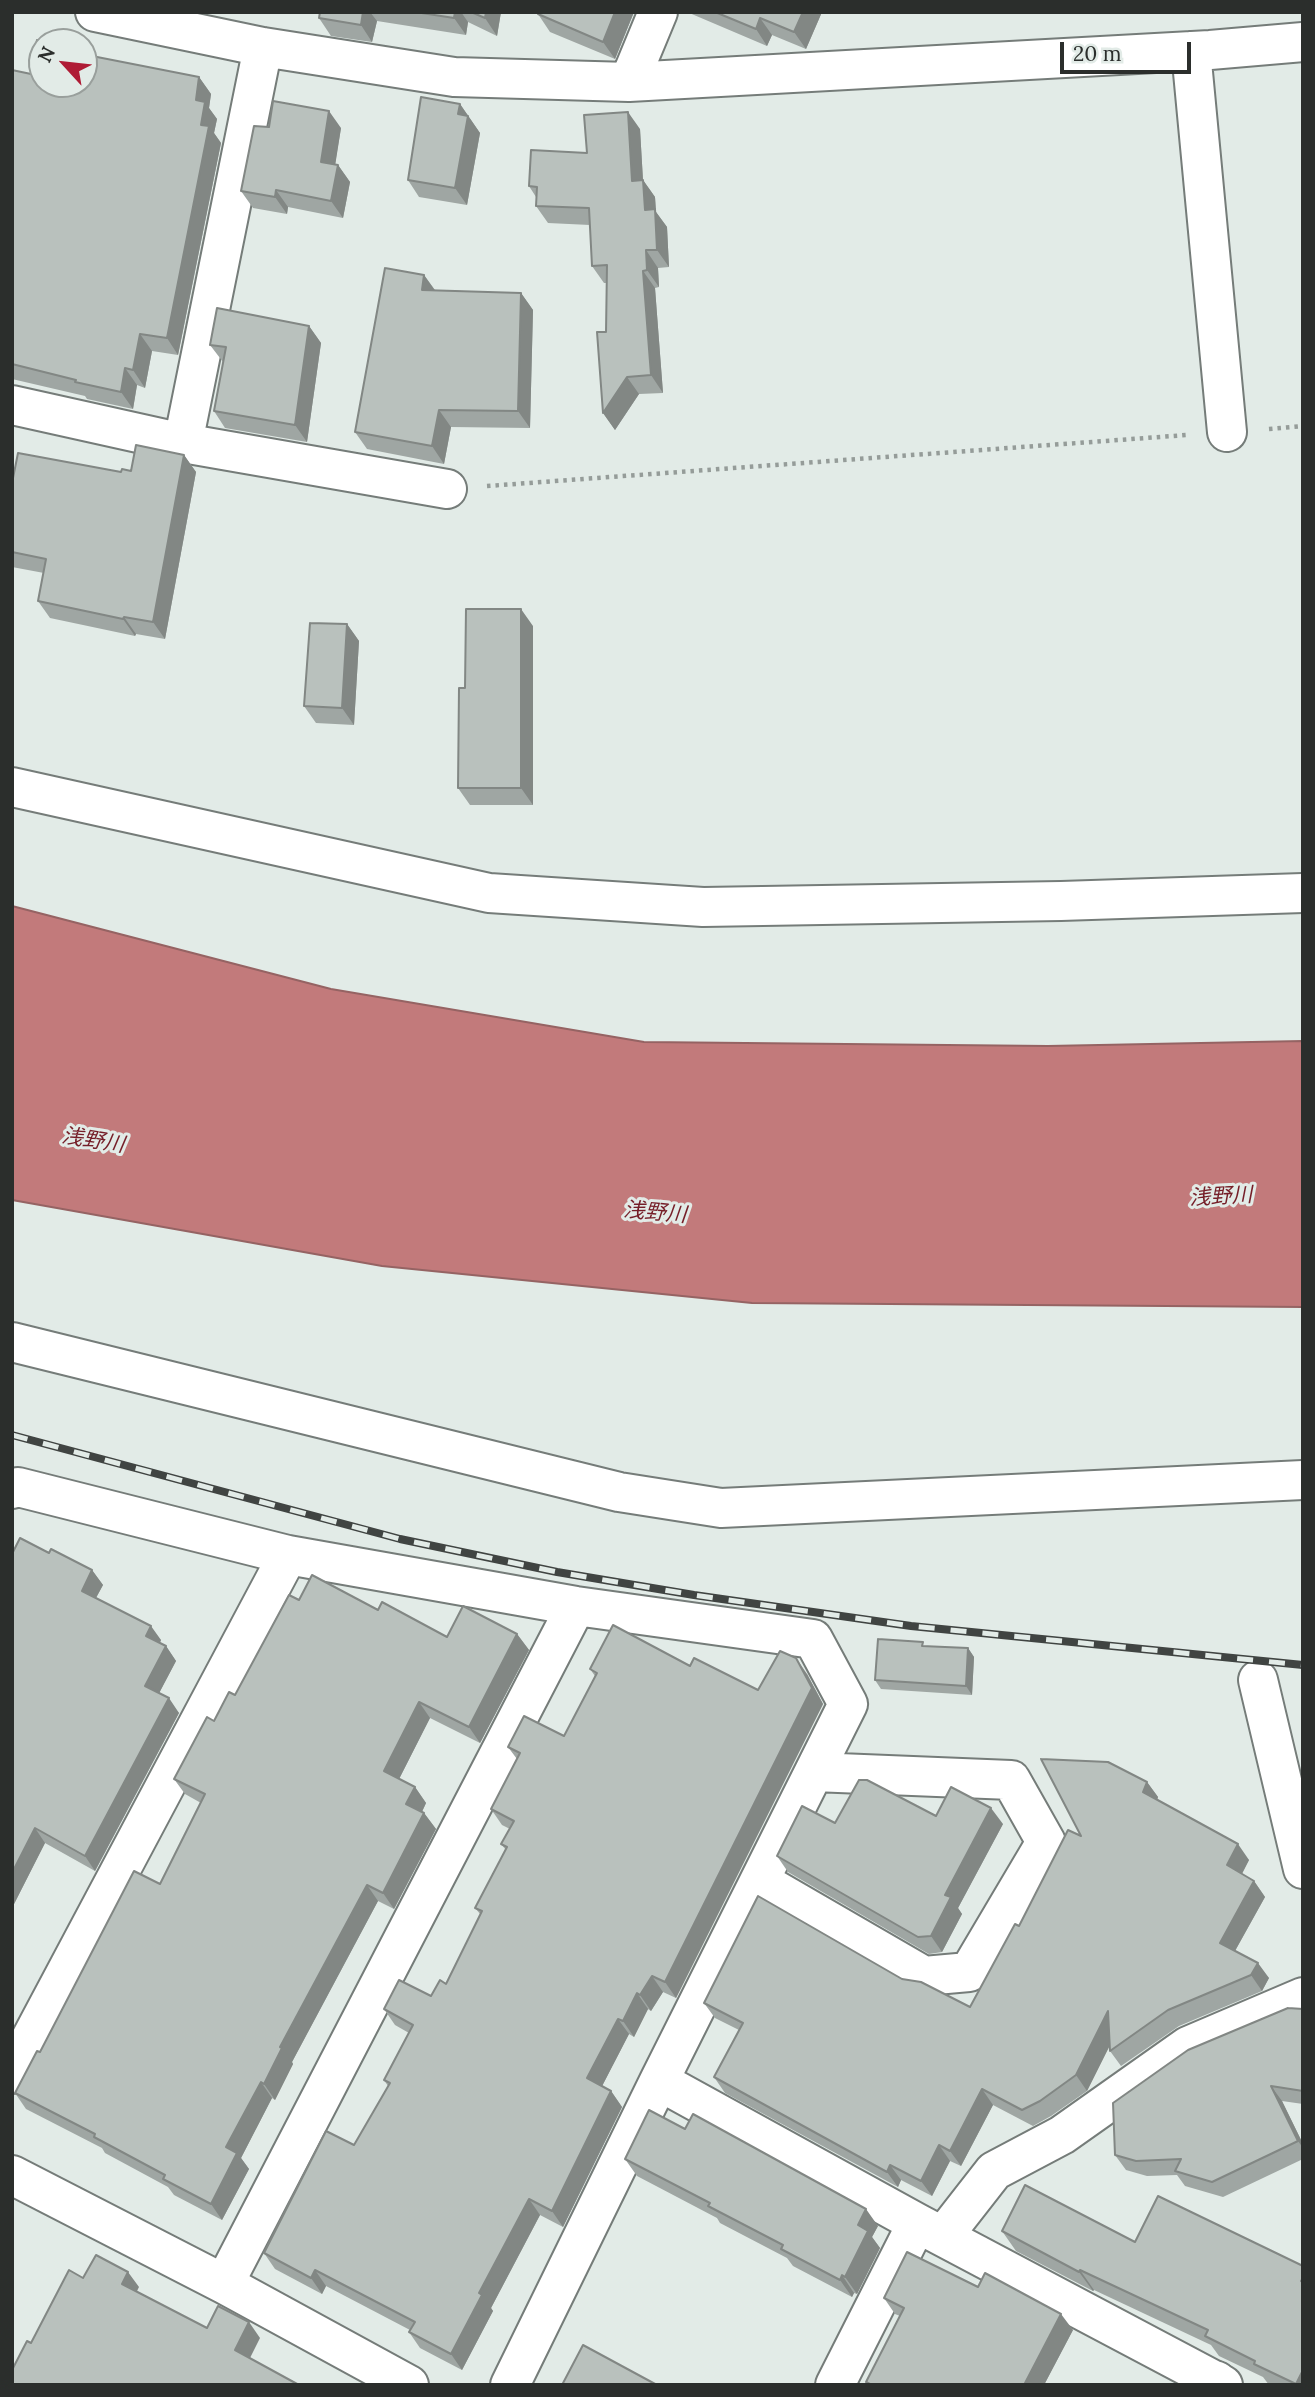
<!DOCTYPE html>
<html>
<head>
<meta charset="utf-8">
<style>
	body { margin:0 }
	#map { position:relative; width:1315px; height:2397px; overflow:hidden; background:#e2ebe7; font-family:Lora,serif }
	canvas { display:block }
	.frame { position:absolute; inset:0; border:14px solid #2b2e2c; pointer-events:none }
	.north { position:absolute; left:28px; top:28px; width:70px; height:70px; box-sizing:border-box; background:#e2ebe7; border:2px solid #999f9c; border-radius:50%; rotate:297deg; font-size:19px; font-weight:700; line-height:28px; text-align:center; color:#2b2e2c }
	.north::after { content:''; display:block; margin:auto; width:24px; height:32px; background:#af1b35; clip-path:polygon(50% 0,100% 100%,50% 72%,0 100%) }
	.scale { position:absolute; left:1060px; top:42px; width:131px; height:32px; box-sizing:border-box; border:4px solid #2b2e2c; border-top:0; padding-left:9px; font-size:21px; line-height:24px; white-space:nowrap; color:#2b2e2c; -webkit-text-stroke:5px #e2ebe7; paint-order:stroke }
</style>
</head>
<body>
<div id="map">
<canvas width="1315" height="2397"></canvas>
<div class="frame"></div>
<div class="north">N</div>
<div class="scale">20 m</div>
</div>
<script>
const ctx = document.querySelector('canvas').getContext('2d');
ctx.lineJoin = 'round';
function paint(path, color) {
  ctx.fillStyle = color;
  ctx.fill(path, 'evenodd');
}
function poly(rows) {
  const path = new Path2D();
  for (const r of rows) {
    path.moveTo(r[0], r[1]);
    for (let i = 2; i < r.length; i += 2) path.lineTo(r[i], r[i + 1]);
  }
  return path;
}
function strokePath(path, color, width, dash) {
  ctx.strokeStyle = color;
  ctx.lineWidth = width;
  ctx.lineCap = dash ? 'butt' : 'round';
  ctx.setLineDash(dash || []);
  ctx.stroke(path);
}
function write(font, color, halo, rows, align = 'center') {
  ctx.font = font + ' Lora,"Noto Sans JP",serif';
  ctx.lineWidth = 6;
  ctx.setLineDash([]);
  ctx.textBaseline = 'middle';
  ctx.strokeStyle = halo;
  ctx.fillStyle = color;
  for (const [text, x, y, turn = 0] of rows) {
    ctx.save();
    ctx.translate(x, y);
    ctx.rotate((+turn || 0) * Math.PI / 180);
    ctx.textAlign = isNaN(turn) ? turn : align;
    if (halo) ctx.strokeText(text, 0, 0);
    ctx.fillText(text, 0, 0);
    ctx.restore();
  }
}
const water = poly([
	[12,906,331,989,644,1042,1048,1046,1303,1041,1303,1307,752,1303,382,1266,12,1200,12,906]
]);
const path = poly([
	[1269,429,1303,426],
	[487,486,1187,435]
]);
const minor = poly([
	[95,12,263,47,454,77,629,82,1210,50,1303,42],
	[1191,51,1227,432],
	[629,82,658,12],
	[12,405,183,443,447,489],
	[183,443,263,47],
	[12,787,489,893,703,907,1061,901,1303,893],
	[12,1489,18,1487,288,1555,576,1606,813,1639,848,1704,659,2081,510,2385],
	[1258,1680,1303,1869],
	[760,1881,924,1976,969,1972,1046,1842,1011,1780,814,1772],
	[12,2074,288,1555],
	[659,2081,917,2223,1223,2385],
	[12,2175,224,2284,409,2385],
	[944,2235,994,2171,1062,2135,1188,2046,1303,1997],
	[224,2284,576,1606],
	[835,2385,917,2223]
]);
const tertiary = poly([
	[12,1342,619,1492,721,1508,1303,1480],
	[1215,2385,1217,2381]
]);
const rail = poly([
	[12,1435,400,1539,557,1572,694,1595,911,1626,1303,1665]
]);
const wall = poly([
	[320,12,501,12,497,36,468,22,466,35,377,21,372,42,331,36,319,18],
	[539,12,634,12,615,59,550,32,538,14],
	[687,12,822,12,806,49,772,35,767,46],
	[97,57,199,77,211,94,209,108,217,119,214,133,221,143,178,355,152,351,145,388,137,385,133,409,87,399,85,396,12,379,12,70,31,74],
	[460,104,480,133,467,205,419,197,408,180],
	[341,128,335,164,338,165,350,182,343,218,288,207,287,214,253,208,241,191],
	[640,129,643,180,655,197,656,212,667,227,669,267,658,268,659,287,655,288,663,393,639,394,615,430,603,413,606,332,607,283,604,283,592,266,590,225,548,223,536,206,536,197,529,186],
	[424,275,435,290,521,293,533,310,530,428,451,427,444,464,367,449,355,432],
	[309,326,321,343,307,442,225,428,214,411,223,362,210,345],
	[184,455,196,472,165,639,136,634,135,636,50,618,38,601,44,573,12,567,12,483,131,471],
	[347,624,359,641,354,725,316,723,304,706],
	[533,626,533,805,470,805,458,788,465,688],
	[49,1553,92,1570,103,1585,96,1598,161,1640,160,1643,166,1646,176,1661,159,1693,179,1713,95,1871,45,1843,12,1908,12,1554],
	[299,1600,378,1610,447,1637,517,1634,529,1650,480,1743,430,1718,399,1779,415,1787,426,1803,422,1812,424,1813,436,1829,394,1909,378,1901,292,2062,293,2064,275,2100,272,2098,241,2158,249,2169,222,2220,174,2195,168,2187,105,2153,102,2148,26,2109,15,2093,40,2052,160,1884,201,1803,185,1794,174,1779,214,1721,235,1695],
	[968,1648,974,1657,972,1695,881,1689,875,1680],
	[690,1666,758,1690,807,1674,823,1704,676,1998,663,1992,651,2011,648,2009,634,2037,629,2034,602,2086,611,2091,622,2107,563,2227,540,2215,491,2308,493,2311,462,2370,420,2348,409,2332,410,2330,326,2286,322,2294,275,2269,264,2253,354,2145,388,2086,384,2080,409,2033,395,2025,384,2009,431,1996,446,1984,481,1915,475,1908,506,1850,501,1844,510,1829,502,1825,491,1809,517,1759,508,1747,564,1736,595,1676,590,1669],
	[1147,1782,1158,1797,1157,1800,1249,1860,1242,1874,1254,1881,1265,1897,1235,1951,1269,1978,1262,1991,1179,2026,1121,2066,1110,2051,1110,2045,1087,2091,1051,2116,1033,2126,993,2105,961,2166,950,2161,932,2196,901,2180,898,2187,725,2093,714,2077,739,2030,715,2018,704,2003,902,1979,970,2007,1019,1926,1081,1836],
	[936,1816,1003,1824,958,1908,962,1914,942,1952,929,1954,788,1872,777,1856,835,1823],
	[1303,2009,1303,2104,1282,2101,1303,2144,1303,2159,1223,2197,1185,2186,1177,2175,1147,2176,1126,2170,1115,2155],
	[625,2159,878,2226,872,2237,880,2248,857,2294,854,2293,852,2297,793,2266,787,2258,720,2223,717,2218,637,2176],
	[1025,2185,1303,2385,1269,2385,1263,2377,1219,2356,1211,2345,1094,2290,1093,2291,1016,2251,1002,2231],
	[978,2287,1073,2330,1044,2385,868,2385,866,2382,900,2316,895,2314,884,2298]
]);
const shadedWall = poly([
	[363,12,370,12,377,21,372,42,361,25],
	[455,12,461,12,468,22,466,35,454,18],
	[486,12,501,12,497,36,485,18],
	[615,12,634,12,615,59,603,42],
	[803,12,822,12,806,49,794,32],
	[760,18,772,35,767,46,756,29],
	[199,77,211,94,209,108,217,119,214,133,221,143,178,355,167,338,201,125,196,100],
	[460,104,480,133,467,205,455,188,458,114],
	[329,111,341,128,333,179,321,162],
	[628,112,640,129,644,198,632,181],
	[338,165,350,182,343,218,331,201],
	[643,180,655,197,656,212,667,227,669,267,657,250,645,210],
	[276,190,288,207,287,214,275,197],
	[646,250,658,268,659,287,647,270],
	[643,271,655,288,663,393,651,375],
	[424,275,436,292,422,290],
	[521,293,533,310,530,428,518,411],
	[309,326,321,343,307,442,295,425],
	[140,334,152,351,145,388,133,370],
	[125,368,137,385,133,409,121,392],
	[627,377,639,394,615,430,603,413],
	[439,410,451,427,444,464,432,446],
	[184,455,196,472,165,639,153,622],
	[521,609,533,626,533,805,521,788],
	[124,617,136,634,135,636,123,619],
	[347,624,359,641,354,725,342,708],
	[92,1570,103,1585,92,1605,82,1591],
	[151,1626,161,1640,156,1650,146,1636],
	[517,1634,529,1650,480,1743,469,1727],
	[166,1646,176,1661,155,1701,145,1686],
	[968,1648,974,1657,972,1695,966,1686],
	[796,1658,807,1674,823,1704,676,1998,665,1982],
	[169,1698,179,1713,95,1871,85,1856],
	[419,1702,430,1718,395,1787,384,1771],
	[1147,1782,1158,1797,1154,1808,1143,1792],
	[415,1787,426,1803,418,1820,406,1804],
	[991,1808,1003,1824,958,1908,962,1914,942,1952,931,1936,945,1895],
	[424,1813,436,1829,394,1909,383,1893],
	[35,1828,45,1843,12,1908,12,1873],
	[1238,1844,1249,1860,1238,1881,1227,1865],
	[1254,1881,1265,1897,1231,1958,1220,1943],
	[367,1885,378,1901,292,2062,293,2064,275,2100,264,2084,280,2047],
	[1258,1963,1269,1978,1262,1991,1251,1975],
	[652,1976,663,1992,651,2011,640,1995],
	[637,1993,648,2009,634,2037,623,2021],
	[1108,2011,1119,2027,1087,2091,1076,2075],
	[618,2019,629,2034,598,2094,587,2078],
	[261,2082,272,2098,241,2158,249,2169,222,2220,211,2204,226,2147],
	[1271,2086,1282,2101,1303,2144,1303,2148,1298,2141],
	[982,2089,993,2105,961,2166,950,2151],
	[611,2091,622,2107,563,2227,552,2211],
	[939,2145,950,2161,932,2196,921,2181],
	[890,2165,901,2180,898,2187,887,2172],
	[529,2199,540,2215,491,2308,493,2311,462,2370,451,2354,479,2293],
	[866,2209,878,2226,872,2237,880,2248,857,2294,845,2277,858,2225],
	[315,2270,326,2286,322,2294,311,2278],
	[1080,2270,1094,2290,1093,2291,1079,2272],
	[128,2272,139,2287,133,2299,122,2284],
	[842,2275,854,2293,852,2297,840,2280],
	[1061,2314,1073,2330,1044,2385,1024,2385],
	[249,2322,260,2338,246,2366,235,2350],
	[1303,2370,1303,2385,1296,2384]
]);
const building = poly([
	[320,12,363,12,361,25,319,18,320,12],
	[415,12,455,12,454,18,415,12],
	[471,12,486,12,485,18,471,12],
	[539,12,615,12,603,42,538,14,539,12],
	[715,12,803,12,794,32,760,18,756,29,715,12],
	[37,40,45,42,42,42,42,84,84,84,84,49,93,51,92,56,199,77,196,100,205,102,201,125,209,126,167,338,140,334,133,370,125,368,121,392,75,382,76,380,12,364,12,70,31,74,37,40],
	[421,97,460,104,458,114,468,116,455,188,408,180,421,97],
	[273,101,329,111,321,162,338,165,331,201,276,190,275,197,241,191,254,126,269,127,273,101],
	[628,112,632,181,643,180,645,210,655,209,657,250,646,250,647,270,643,271,651,375,627,377,603,413,597,332,606,332,607,265,592,266,589,208,536,206,537,187,529,186,531,150,587,153,584,115,628,112],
	[385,268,424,275,422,290,521,293,518,411,439,410,432,446,355,432,385,268],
	[217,308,309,326,295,425,214,411,226,347,210,345,217,308],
	[136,445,184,455,153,622,124,617,123,619,38,601,46,559,12,552,12,483,18,453,121,472,122,469,131,471,136,445],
	[466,609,521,609,521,788,458,788,459,688,465,688,466,609],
	[310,623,347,624,342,708,304,706,310,623],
	[20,1538,49,1553,51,1549,92,1570,82,1591,151,1626,146,1636,166,1646,145,1686,169,1698,85,1856,35,1828,12,1873,12,1554,20,1538],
	[312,1575,378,1610,382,1602,447,1637,463,1606,517,1634,469,1727,419,1702,384,1771,415,1787,406,1804,424,1813,383,1893,367,1885,280,2047,282,2048,264,2084,261,2082,226,2147,237,2153,211,2204,163,2179,165,2175,94,2137,95,2134,15,2093,37,2051,40,2052,134,1871,160,1884,205,1794,174,1779,207,1717,214,1721,229,1692,235,1695,289,1595,299,1600,312,1575],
	[613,1625,690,1666,694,1658,758,1690,780,1651,796,1658,812,1688,665,1982,652,1976,640,1995,637,1993,623,2021,618,2019,587,2078,611,2091,552,2211,529,2199,479,2293,482,2295,451,2354,409,2332,415,2322,315,2270,311,2278,264,2253,326,2131,354,2145,390,2083,384,2080,413,2025,384,2009,399,1980,431,1996,440,1980,446,1984,482,1911,475,1908,507,1847,501,1844,514,1821,491,1809,520,1753,508,1747,524,1716,564,1736,597,1673,590,1669,613,1625],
	[878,1639,923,1642,922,1646,968,1648,966,1686,875,1680,878,1639],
	[1041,1759,1108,1762,1147,1782,1143,1792,1238,1844,1227,1865,1254,1881,1220,1943,1258,1963,1251,1975,1168,2010,1110,2051,1108,2011,1076,2075,1040,2101,1022,2110,982,2089,950,2151,939,2145,921,2181,890,2165,887,2172,714,2077,743,2023,704,2003,758,1896,902,1979,921,1982,970,2007,1015,1924,1019,1926,1068,1830,1081,1836,1041,1759],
	[859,1780,867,1780,936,1816,951,1787,991,1808,945,1895,951,1897,931,1936,918,1937,777,1856,802,1806,835,1823,859,1780],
	[1288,2008,1303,2009,1303,2091,1271,2086,1298,2141,1212,2182,1175,2171,1181,2159,1136,2161,1115,2155,1113,2103,1188,2050,1288,2008],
	[649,2110,685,2129,693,2114,866,2209,858,2225,868,2231,845,2277,842,2275,840,2280,781,2249,783,2245,708,2206,710,2203,625,2159,649,2110],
	[1025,2185,1135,2242,1158,2196,1303,2266,1303,2278,1301,2281,1303,2282,1303,2370,1296,2384,1254,2364,1255,2361,1205,2336,1208,2330,1080,2270,1079,2272,1002,2231,1025,2185],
	[907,2252,978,2287,985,2273,1061,2314,1024,2385,872,2385,866,2382,904,2308,884,2298,907,2252],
	[96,2255,128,2272,122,2284,207,2328,218,2306,249,2322,235,2350,299,2385,12,2385,12,2370,27,2341,31,2343,69,2270,83,2278,96,2255],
	[583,2345,657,2385,562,2385,583,2345]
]);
const waterNames = [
	["浅野川",93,1141,9],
	["浅野川",1221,1197,-3],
	["浅野川",655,1213,5]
];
paint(water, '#c27a7b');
strokePath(water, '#956363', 2);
strokePath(minor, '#757c79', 42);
strokePath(tertiary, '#757c79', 42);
strokePath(path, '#959c99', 4.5, [3.5, 5]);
strokePath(minor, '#fff', 38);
strokePath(tertiary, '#fff', 38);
strokePath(rail, '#404442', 8);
strokePath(rail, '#e2ebe7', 5, [16]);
paint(wall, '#9fa6a3');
paint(shadedWall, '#828784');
paint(building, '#b9c1bd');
strokePath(building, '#828784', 2);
write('italic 21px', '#751e28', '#e2ebe7', waterNames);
</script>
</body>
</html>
